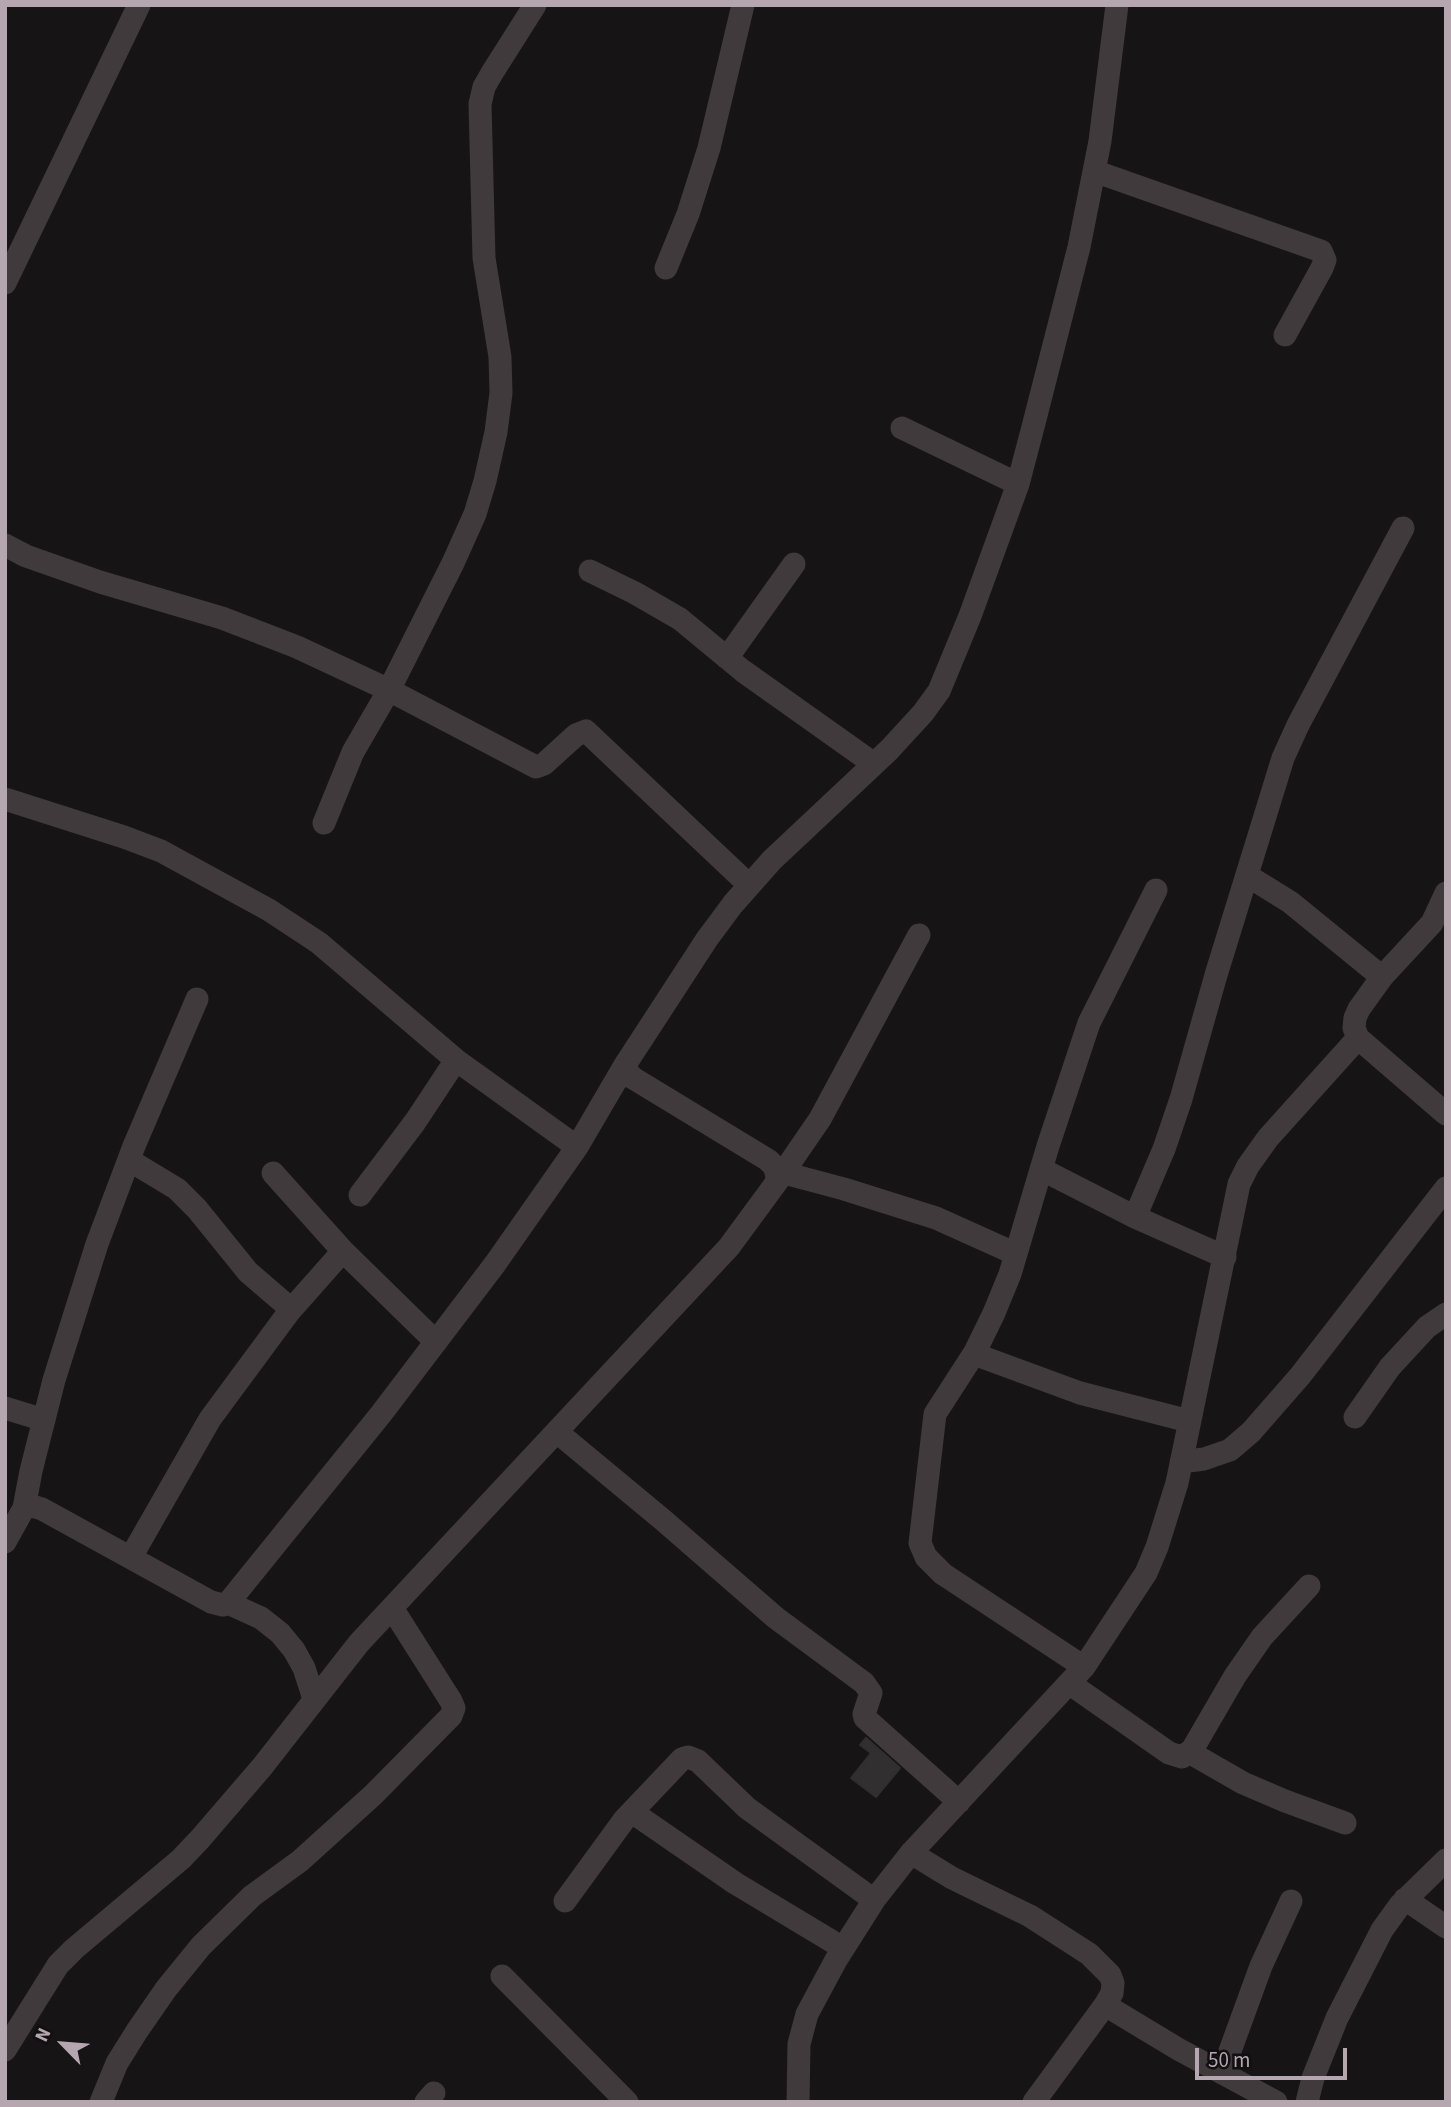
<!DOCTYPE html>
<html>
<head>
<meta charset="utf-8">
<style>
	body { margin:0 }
	#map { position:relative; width:1451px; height:2107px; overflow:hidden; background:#161414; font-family:"Source Sans 3",sans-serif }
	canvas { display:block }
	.frame { position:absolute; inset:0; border:7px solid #b6a6b0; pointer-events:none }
	.north { position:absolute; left:28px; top:2009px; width:70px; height:70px; -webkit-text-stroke:5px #110f0f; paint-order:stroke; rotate:295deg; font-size:19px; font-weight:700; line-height:28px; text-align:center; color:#b6a6b0 }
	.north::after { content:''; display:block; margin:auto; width:24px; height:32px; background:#b6a6b0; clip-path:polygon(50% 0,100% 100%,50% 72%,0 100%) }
	.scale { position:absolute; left:1195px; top:2048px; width:152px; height:32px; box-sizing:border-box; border:4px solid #b6a6b0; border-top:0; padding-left:9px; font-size:21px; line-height:24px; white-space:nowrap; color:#b6a6b0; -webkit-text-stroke:5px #110f0f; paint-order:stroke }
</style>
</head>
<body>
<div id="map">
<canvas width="1451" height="2107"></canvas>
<div class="frame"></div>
<div class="north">N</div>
<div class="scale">50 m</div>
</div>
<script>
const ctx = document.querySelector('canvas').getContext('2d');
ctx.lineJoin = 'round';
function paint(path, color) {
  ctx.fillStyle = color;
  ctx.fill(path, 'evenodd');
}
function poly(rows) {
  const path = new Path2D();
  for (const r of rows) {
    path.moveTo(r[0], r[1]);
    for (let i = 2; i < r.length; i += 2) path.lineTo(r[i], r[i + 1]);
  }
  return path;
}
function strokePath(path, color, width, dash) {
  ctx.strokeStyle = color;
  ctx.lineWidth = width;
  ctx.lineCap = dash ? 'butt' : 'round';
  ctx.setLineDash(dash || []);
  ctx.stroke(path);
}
const building = poly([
	[866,1738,900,1768,876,1797,851,1778,871,1753,860,1745,866,1738]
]);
const minor = poly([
	[1094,171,1321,251,1325,260,1322,268,1285,335],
	[666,268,688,214,709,148,743,5],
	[5,283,139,5],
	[902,428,1018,484],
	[5,545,26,556,100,582,222,618,297,647,389,690,536,767,544,764,576,735,586,731,749,885],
	[590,571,635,593,680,619,743,671,874,764],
	[727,658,794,564],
	[5,799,124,837,161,851,269,910,319,943,456,1060,577,1147],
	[324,823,353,752,389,690,453,563,475,514,485,481,496,432,501,393,500,357,484,258,480,104,484,87,492,73,535,5],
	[1248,876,1290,902,1382,977],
	[1446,893,1432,923,1382,977,1359,1009,1355,1018,1354,1028,1358,1038,1446,1114],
	[129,1160,177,1189,197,1209,248,1272,291,1309],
	[1041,1169,1135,1217,1225,1257],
	[273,1173,343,1251,436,1342],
	[784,1173,844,1189,936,1218,1016,1254],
	[776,1183,820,1119,919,935],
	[360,1195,415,1122,456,1060],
	[1135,1217,1164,1149,1181,1099,1216,975,1283,758,1298,725,1403,528],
	[974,1354,1080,1393,1189,1421],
	[5,1408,44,1420],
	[1355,1417,1390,1367,1427,1327,1446,1314],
	[557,1432,663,1520,776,1618,864,1683,871,1693,864,1714,865,1718,959,1802],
	[1181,1462,1204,1459,1230,1450,1251,1432,1300,1376,1446,1188],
	[24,1508,31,1471,54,1380,97,1244,134,1146,197,999],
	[5,1542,24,1508,32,1506,42,1509,211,1602,223,1605,228,1603,381,1414,495,1264,577,1147,625,1065],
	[131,1557,210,1419,289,1312,343,1251],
	[228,1603,261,1618,280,1633,294,1650,304,1668,314,1699],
	[1084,1667,943,1574,926,1557,920,1543,935,1414,975,1352,994,1313,1010,1274,1048,1146,1089,1023,1156,890],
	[1069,1683,1169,1753,1182,1757,1192,1750,1235,1676,1262,1637,1309,1586],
	[1189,1752,1243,1783,1285,1801,1345,1823],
	[632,1812,735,1883,843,1948],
	[911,1853,952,1878,1030,1916,1089,1954,1110,1975,1113,1983,1112,1993,1105,2005,1034,2102],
	[1405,1899,1446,1927],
	[565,1901,624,1820,682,1759,688,1757,698,1761,747,1808,874,1900],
	[502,1976,627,2102],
	[1105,2005,1178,2049,1276,2102],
	[5,2050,58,1965,74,1949,181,1859,200,1839,262,1767,359,1643,729,1247,776,1183,777,1175,774,1166,768,1160,633,1078,627,1072,625,1065,707,939,733,904,772,860,889,750,923,713,939,691,970,616,1018,484,1033,427,1079,247,1100,141,1117,5],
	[1222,2073,1261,1966,1291,1901],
	[101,2102,117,2063,137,2031,166,1989,201,1946,252,1896,300,1861,373,1795,451,1716,454,1708,451,1701,392,1608],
	[426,2102,434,2093],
	[798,2102,799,2044,807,2014,836,1960,874,1900,911,1853,1084,1667,1146,1573,1157,1547,1177,1483,1239,1184,1248,1166,1268,1138,1358,1038],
	[1307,2102,1313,2078,1337,2018,1382,1930,1400,1905,1446,1860]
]);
paint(building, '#322f30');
strokePath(building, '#322e2f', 2);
strokePath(minor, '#403a3d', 23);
</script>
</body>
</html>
